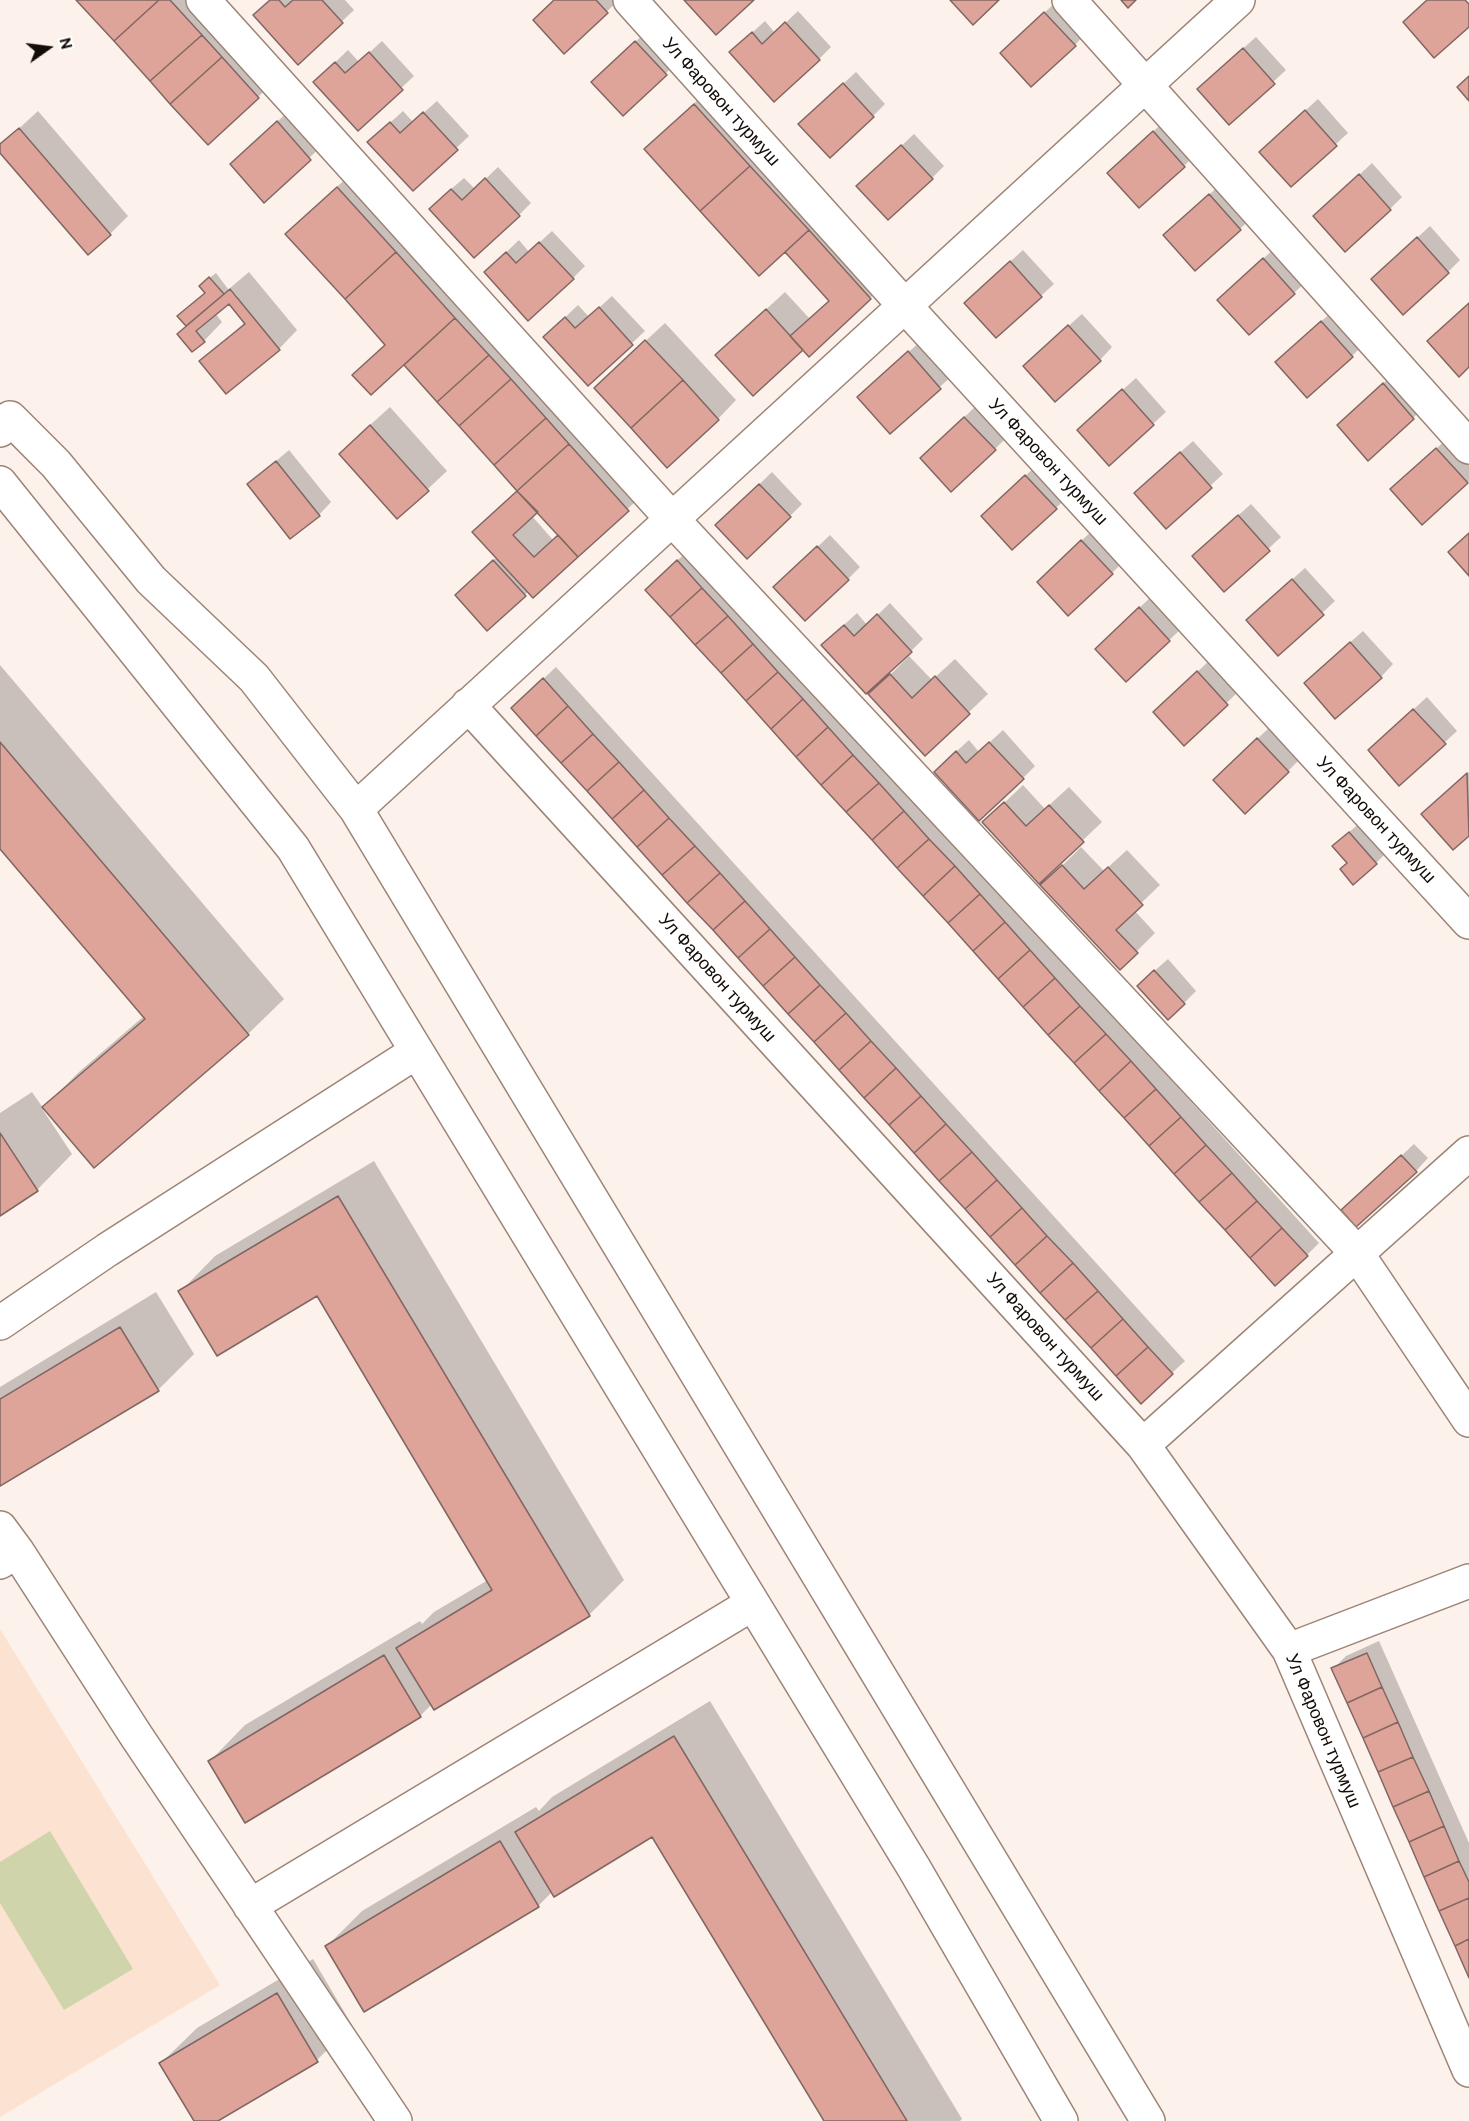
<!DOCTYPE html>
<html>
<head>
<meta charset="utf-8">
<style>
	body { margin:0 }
	#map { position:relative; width:1469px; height:2121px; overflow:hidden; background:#fcf1eb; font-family:Cabin,sans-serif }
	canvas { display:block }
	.north { position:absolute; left:18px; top:18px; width:60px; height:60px; -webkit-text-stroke:4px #fff; paint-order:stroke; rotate:76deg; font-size:16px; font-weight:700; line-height:24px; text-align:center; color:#140c07 }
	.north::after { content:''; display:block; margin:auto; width:21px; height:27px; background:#140c07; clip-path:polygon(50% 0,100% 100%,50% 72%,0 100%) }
</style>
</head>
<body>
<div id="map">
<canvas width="1469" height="2121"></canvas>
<div class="north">N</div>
</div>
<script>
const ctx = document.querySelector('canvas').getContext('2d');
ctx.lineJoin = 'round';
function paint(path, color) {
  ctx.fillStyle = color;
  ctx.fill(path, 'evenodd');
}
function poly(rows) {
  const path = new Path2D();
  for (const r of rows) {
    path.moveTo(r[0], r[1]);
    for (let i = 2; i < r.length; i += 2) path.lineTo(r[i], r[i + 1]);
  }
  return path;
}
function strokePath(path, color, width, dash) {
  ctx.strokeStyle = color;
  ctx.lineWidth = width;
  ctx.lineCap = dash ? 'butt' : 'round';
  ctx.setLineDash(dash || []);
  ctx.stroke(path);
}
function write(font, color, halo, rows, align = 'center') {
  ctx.font = font + ' Cabin,sans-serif';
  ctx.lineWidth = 5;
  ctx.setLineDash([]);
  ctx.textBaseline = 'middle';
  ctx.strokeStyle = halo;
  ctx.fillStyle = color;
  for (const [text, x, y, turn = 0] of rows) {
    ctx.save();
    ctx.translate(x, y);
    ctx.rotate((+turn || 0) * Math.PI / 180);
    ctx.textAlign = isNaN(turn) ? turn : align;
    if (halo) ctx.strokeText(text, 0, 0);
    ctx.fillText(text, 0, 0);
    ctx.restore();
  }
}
const built = poly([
	[0,1629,220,1985,0,2117]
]);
const green = poly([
	[50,1831,133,1969,64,2010,0,1903,0,1862]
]);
const shadow = poly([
	[79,0,206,0,277,79,258,97],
	[271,0,345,0,354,10,298,63],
	[555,0,619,0,564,52],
	[1057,1,1087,32,1075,45,1014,41],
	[798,11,831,47,819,59,744,40,765,21,775,33],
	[648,30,678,61,665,74,605,70],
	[1256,37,1286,70,1229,123,1211,77],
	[382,41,414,76,358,129,327,70,348,50,359,62],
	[856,72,885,104,873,116,812,112],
	[713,86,889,280,870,298,803,348,736,337,785,292,810,319,830,300,785,250,664,131],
	[1318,99,1348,133,1291,185,1274,139],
	[437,101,469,136,413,189,382,130,403,111,413,122],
	[290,110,322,146,264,200,244,152],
	[38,111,128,216,110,234,0,151,0,146],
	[1166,120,1196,154,1184,166,1121,160],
	[914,134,944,166,932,178,871,174],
	[1372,163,1402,197,1390,209,1328,204],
	[498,167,531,203,519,215,443,196,464,178,475,189],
	[356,169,647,491,533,596,529,591,488,629,469,583,497,557,519,490,287,234],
	[538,510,559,534,553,540,532,516],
	[1222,183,1253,217,1196,269,1178,223],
	[1430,226,1460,260,1448,272,1385,267],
	[552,231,585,266,573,278,498,260,519,240,529,252],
	[1276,247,1307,281,1250,333,1232,287],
	[1023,250,1054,284,997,336,979,290],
	[249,272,297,330,279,349,201,362,245,322,229,302,215,313,222,322,204,341,179,334,187,325,179,316,206,293,207,280,216,273,234,297,238,297,230,288],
	[612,296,645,331,588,384,557,325,578,305,589,317],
	[1334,310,1364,344,1352,356,1289,350],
	[1082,314,1112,347,1100,360,1037,354],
	[665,323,736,400,718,419,615,369],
	[922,340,953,375,890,432,872,385],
	[1396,372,1425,406,1413,418,1351,412],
	[1136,378,1166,412,1109,464,1091,418],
	[977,405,1007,437,995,449,935,445],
	[390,407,447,471,398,517,359,435],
	[1449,437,1469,459,1469,481,1422,523,1405,477],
	[1193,441,1223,474,1166,527,1148,481],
	[289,450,331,502,319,515,249,484],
	[1038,464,1068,496,1056,508,995,504],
	[772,472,802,504,790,516,730,513],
	[1251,504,1281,537,1224,590,1206,544],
	[1094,529,1124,561,1112,573,1051,569],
	[830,535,860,567,848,579,788,575],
	[690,549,1319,1243,1307,1255,659,577],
	[1305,568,1335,601,1278,654,1260,608],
	[1152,596,1182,628,1127,680,1109,636],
	[890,603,923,639,911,651,835,633,857,613,867,625],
	[1363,631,1393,664,1381,677,1318,671],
	[909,656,932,680,955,659,988,694,925,754,889,676],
	[1210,660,1239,691,1184,744,1167,700],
	[0,665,284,999,248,1034,43,1110,72,1154,37,1190,0,1214,0,1113,32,1092,43,1108,79,1072,144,1016,0,847],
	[556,667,1185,1361,1172,1373,525,696],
	[1427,697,1457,731,1444,743,1382,738],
	[1270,727,1300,759,1288,771,1227,767],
	[1003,730,1035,766,1023,778,948,759,969,740,979,752],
	[1469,772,1469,834,1453,848,1435,802],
	[1023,785,1045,809,1069,787,1102,822,1039,882,1003,804],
	[1362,821,1388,851,1376,863,1347,834],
	[1081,847,1104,871,1127,850,1160,885,1134,910,1155,933,1120,968,1061,867],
	[1168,959,1196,991,1184,1003,1151,974],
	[1414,1144,1428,1158,1416,1171,1356,1198],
	[374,1161,624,1580,589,1615,432,1704,420,1716,210,1761,245,1725,420,1621,422,1624,434,1612,488,1580,317,1294,180,1292,215,1256],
	[156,1292,194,1354,158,1390,0,1484,0,1387],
	[1379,1641,1469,1843,1469,1975,1333,1669,1346,1656],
	[710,1701,962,2119,960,2121,823,2121,825,2120,653,1835,553,1891,538,1906,364,2010,326,1947,362,1911,536,1807,539,1811,552,1797],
	[313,1959,352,2025,317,2060,216,2121,196,2121,161,2063,197,2028]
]);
const building = poly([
	[76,0,159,0,114,41,76,0],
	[159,0,170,0,202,35,150,81,114,41,159,0],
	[270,0,279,0,285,7,293,0,322,0,343,23,298,65,253,15,270,0],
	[554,0,596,0,608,13,564,54,533,20,554,0],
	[684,0,754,0,716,35,684,0],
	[950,0,999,0,973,25,950,0],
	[1121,0,1136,0,1128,8,1121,0],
	[1427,0,1465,0,1469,4,1469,27,1434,58,1403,22,1427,0],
	[1044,12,1076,46,1031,87,1000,53,1044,12],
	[785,22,820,60,774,102,729,52,752,32,762,44,785,22],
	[202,35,222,57,170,104,150,81,202,35],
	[635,41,667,75,623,116,591,82,635,41],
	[1243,48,1275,84,1229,125,1197,89,1243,48],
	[369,52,403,90,358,131,313,82,335,62,345,73,369,52],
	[222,57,259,98,208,145,170,104,222,57],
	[1469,76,1469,101,1457,87,1469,76],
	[843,83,874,117,830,158,798,124,843,83],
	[694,104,750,166,700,211,644,149,694,104],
	[1305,110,1337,146,1291,187,1259,152,1305,110],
	[423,112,458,150,413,191,367,142,390,122,400,133,423,112],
	[277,121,311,160,264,203,230,164,277,121],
	[19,128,111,235,88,255,0,153,0,144,19,128],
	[1153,131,1185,167,1139,208,1107,173,1153,131],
	[901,145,933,179,888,220,856,186,901,145],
	[750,166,809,230,759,276,700,211,750,166],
	[1359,174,1391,210,1345,252,1313,216,1359,174],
	[485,178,520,216,474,258,429,209,451,189,462,200,485,178],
	[337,187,396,252,345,299,285,234,337,187],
	[1209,194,1241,230,1195,271,1163,235,1209,194],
	[809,230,871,299,809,357,790,336,829,301,785,252,809,230],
	[1417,237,1449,273,1403,315,1371,279,1417,237],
	[539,242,574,279,528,321,484,272,506,252,516,263,539,242],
	[396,252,455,318,371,395,352,375,385,345,345,299,396,252],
	[1263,258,1295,294,1249,335,1217,300,1263,258],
	[1010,261,1042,297,996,338,964,303,1010,261],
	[209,277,224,294,186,326,177,316,205,293,199,286,209,277],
	[230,289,280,350,226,394,199,361,245,324,229,304,196,331,205,342,192,352,177,334,230,289],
	[1469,303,1469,367,1459,377,1427,341,1469,303],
	[599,307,633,345,588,386,543,337,565,317,575,328,599,307],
	[766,309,803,350,753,396,715,355,766,309],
	[455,318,489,355,437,402,404,365,455,318],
	[1321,321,1353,357,1307,398,1275,362,1321,321],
	[1068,325,1101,361,1055,402,1023,366,1068,325],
	[645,340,683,380,631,428,594,388,645,340],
	[908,351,941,389,890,434,857,397,908,351],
	[489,355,511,379,459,426,437,402,489,355],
	[511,379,546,418,494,465,459,426,511,379],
	[683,380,719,420,667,468,631,428,683,380],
	[1383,383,1414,419,1368,461,1337,425,1383,383],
	[1122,389,1154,425,1109,466,1077,430,1122,389],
	[964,417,996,450,951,492,920,458,964,417],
	[546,418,569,444,517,491,494,465,546,418],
	[370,425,429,491,397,519,339,454,370,425],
	[569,444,629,511,578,557,517,491,569,444],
	[1436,448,1468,483,1422,525,1390,489,1436,448],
	[1180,452,1212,488,1166,529,1134,493,1180,452],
	[276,461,320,516,290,539,247,484,276,461],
	[1025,475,1057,509,1012,550,981,516,1025,475],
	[759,484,791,517,747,559,715,525,759,484],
	[517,491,538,512,513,535,534,557,558,535,578,557,533,598,472,532,517,491],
	[1238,515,1270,551,1224,592,1192,556,1238,515],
	[1469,533,1469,576,1448,552,1469,533],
	[1081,540,1113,574,1068,616,1037,582,1081,540],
	[817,546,849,580,805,621,773,587,817,546],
	[493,560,526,596,487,631,455,595,493,560],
	[677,560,702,588,670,617,645,590,677,560],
	[1292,579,1324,615,1278,656,1246,620,1292,579],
	[702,588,728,616,695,645,670,617,702,588],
	[1139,607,1170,641,1126,682,1095,649,1139,607],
	[877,614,912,652,866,694,821,645,844,625,854,636,877,614],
	[728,616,753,644,721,673,695,645,728,616],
	[1350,642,1382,678,1335,719,1304,683,1350,642],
	[753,644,778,672,746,701,721,673,753,644],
	[1197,671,1228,705,1184,746,1153,712,1197,671],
	[778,672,803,699,771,729,746,701,778,672],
	[890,674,912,698,935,676,970,714,925,756,868,694,890,674],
	[543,678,568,706,536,736,511,708,543,678],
	[803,699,828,727,796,757,771,729,803,699],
	[568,706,593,734,561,763,536,736,568,706],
	[1413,709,1446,744,1399,786,1368,750,1413,709],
	[828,727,853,755,821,785,796,757,828,727],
	[593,734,619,762,587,791,561,763,593,734],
	[1257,738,1289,772,1245,814,1213,780,1257,738],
	[0,742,249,1035,94,1168,42,1107,145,1019,0,849,0,742],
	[989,742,1024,779,979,821,934,772,956,751,966,763,989,742],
	[853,755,879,783,846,812,821,785,853,755],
	[619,762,644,790,612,819,587,791,619,762],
	[1467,773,1469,836,1453,850,1421,814,1467,773],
	[879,783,904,811,872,840,846,812,879,783],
	[644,790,669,818,637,847,612,819,644,790],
	[1004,802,1026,826,1049,805,1084,842,1039,884,982,822,1004,802],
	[904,811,929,839,897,868,872,840,904,811],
	[669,818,695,846,662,875,637,847,669,818],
	[1349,832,1377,864,1353,885,1340,869,1347,863,1332,846,1349,832],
	[929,839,955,866,923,896,897,868,929,839],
	[695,846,720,873,687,903,662,875,695,846],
	[1062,865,1084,889,1108,867,1143,905,1116,930,1138,953,1120,970,1040,885,1062,865],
	[955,866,980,894,948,923,923,896,955,866],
	[720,873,745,901,713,930,687,903,720,873],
	[980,894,1005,922,973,951,948,923,980,894],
	[745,901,770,929,738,958,713,930,745,901],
	[1005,922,1030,950,998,979,973,951,1005,922],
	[770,929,795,957,763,986,738,958,770,929],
	[1030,950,1055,978,1023,1007,998,979,1030,950],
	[795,957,820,985,788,1014,763,986,795,957],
	[1154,970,1185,1004,1168,1020,1137,986,1154,970],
	[1055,978,1080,1006,1048,1035,1023,1007,1055,978],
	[820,985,846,1013,814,1042,788,1014,820,985],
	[1080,1006,1106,1034,1074,1063,1048,1035,1080,1006],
	[846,1013,871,1041,839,1070,814,1042,846,1013],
	[1106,1034,1131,1061,1099,1091,1074,1063,1106,1034],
	[871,1041,896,1068,864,1098,839,1070,871,1041],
	[1131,1061,1156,1089,1124,1118,1099,1091,1131,1061],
	[896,1068,921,1096,889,1125,864,1098,896,1068],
	[1156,1089,1181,1117,1149,1146,1124,1118,1156,1089],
	[921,1096,946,1124,914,1153,889,1125,921,1096],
	[1181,1117,1206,1145,1174,1174,1149,1146,1181,1117],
	[946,1124,972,1152,939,1181,914,1153,946,1124],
	[0,1133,38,1191,0,1216,0,1133],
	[1206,1145,1232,1173,1199,1202,1174,1174,1206,1145],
	[972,1152,997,1180,965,1209,939,1181,972,1152],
	[1401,1155,1417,1172,1356,1227,1341,1210,1401,1155],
	[1232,1173,1257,1201,1225,1230,1199,1202,1232,1173],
	[997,1180,1022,1208,990,1237,965,1209,997,1180],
	[338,1196,590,1616,434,1710,396,1648,492,1590,317,1296,217,1356,178,1291,338,1196],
	[1257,1201,1282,1228,1250,1258,1225,1230,1257,1201],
	[1022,1208,1047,1236,1015,1265,990,1237,1022,1208],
	[1282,1228,1308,1256,1275,1286,1250,1258,1282,1228],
	[1047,1236,1073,1263,1040,1293,1015,1265,1047,1236],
	[1073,1263,1098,1291,1065,1320,1040,1293,1073,1263],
	[1098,1291,1123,1319,1091,1348,1065,1320,1098,1291],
	[1123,1319,1148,1347,1116,1376,1091,1348,1123,1319],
	[120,1327,159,1391,0,1486,0,1399,120,1327],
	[1148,1347,1173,1374,1141,1404,1116,1376,1148,1347],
	[1367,1653,1382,1687,1347,1703,1331,1668,1367,1653],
	[384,1655,421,1717,245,1823,208,1761,384,1655],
	[1382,1687,1398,1722,1363,1738,1347,1703,1382,1687],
	[1398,1722,1413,1757,1378,1772,1363,1738,1398,1722],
	[674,1736,907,2121,824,2121,652,1837,554,1897,515,1832,674,1736],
	[1413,1757,1429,1791,1393,1807,1378,1772,1413,1757],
	[1429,1791,1444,1826,1409,1842,1393,1807,1429,1791],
	[1444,1826,1459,1861,1424,1877,1409,1842,1444,1826],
	[500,1841,539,1907,364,2012,325,1946,500,1841],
	[1459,1861,1469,1882,1469,1898,1439,1911,1424,1877,1459,1861],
	[1469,1898,1469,1939,1455,1946,1439,1911,1469,1898],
	[1469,1939,1469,1978,1455,1946,1469,1939],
	[277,1993,318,2062,218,2121,194,2121,159,2063,277,1993]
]);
const minor = poly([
	[203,0,672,519,1356,1252,1469,1420],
	[630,0,905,306,1469,922],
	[1069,0,1469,447],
	[0,430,10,418,56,464,151,580,254,678,356,809,1148,2121],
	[0,483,293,848,914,1868,1061,2121],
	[468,705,1143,1445,1289,1650,1469,2070],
	[356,809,1238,0],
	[0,1323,107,1250,416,1052],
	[1143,1445,1469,1153],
	[0,1528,17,1551],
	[0,1562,17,1551,137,1737,395,2121],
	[1289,1650,1469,1581],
	[250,1906,752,1604]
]);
const streetNames = [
	["Ул Фаровон турмуш",721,102,48],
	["Ул Фаровон турмуш",1048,462,47],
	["Ул Фаровон турмуш",1376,820,47],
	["Ул Фаровон турмуш",717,978,48],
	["Ул Фаровон турмуш",1045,1337,48],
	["Ул Фаровон турмуш",1323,1731,67]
];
paint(built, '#fce2d1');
paint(green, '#d0d4ab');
paint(shadow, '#0003');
paint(building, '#dea49a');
strokePath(building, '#816662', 1.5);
strokePath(minor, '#9c8476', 36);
strokePath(minor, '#fff', 33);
write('18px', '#140c07', '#fff', streetNames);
</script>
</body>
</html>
